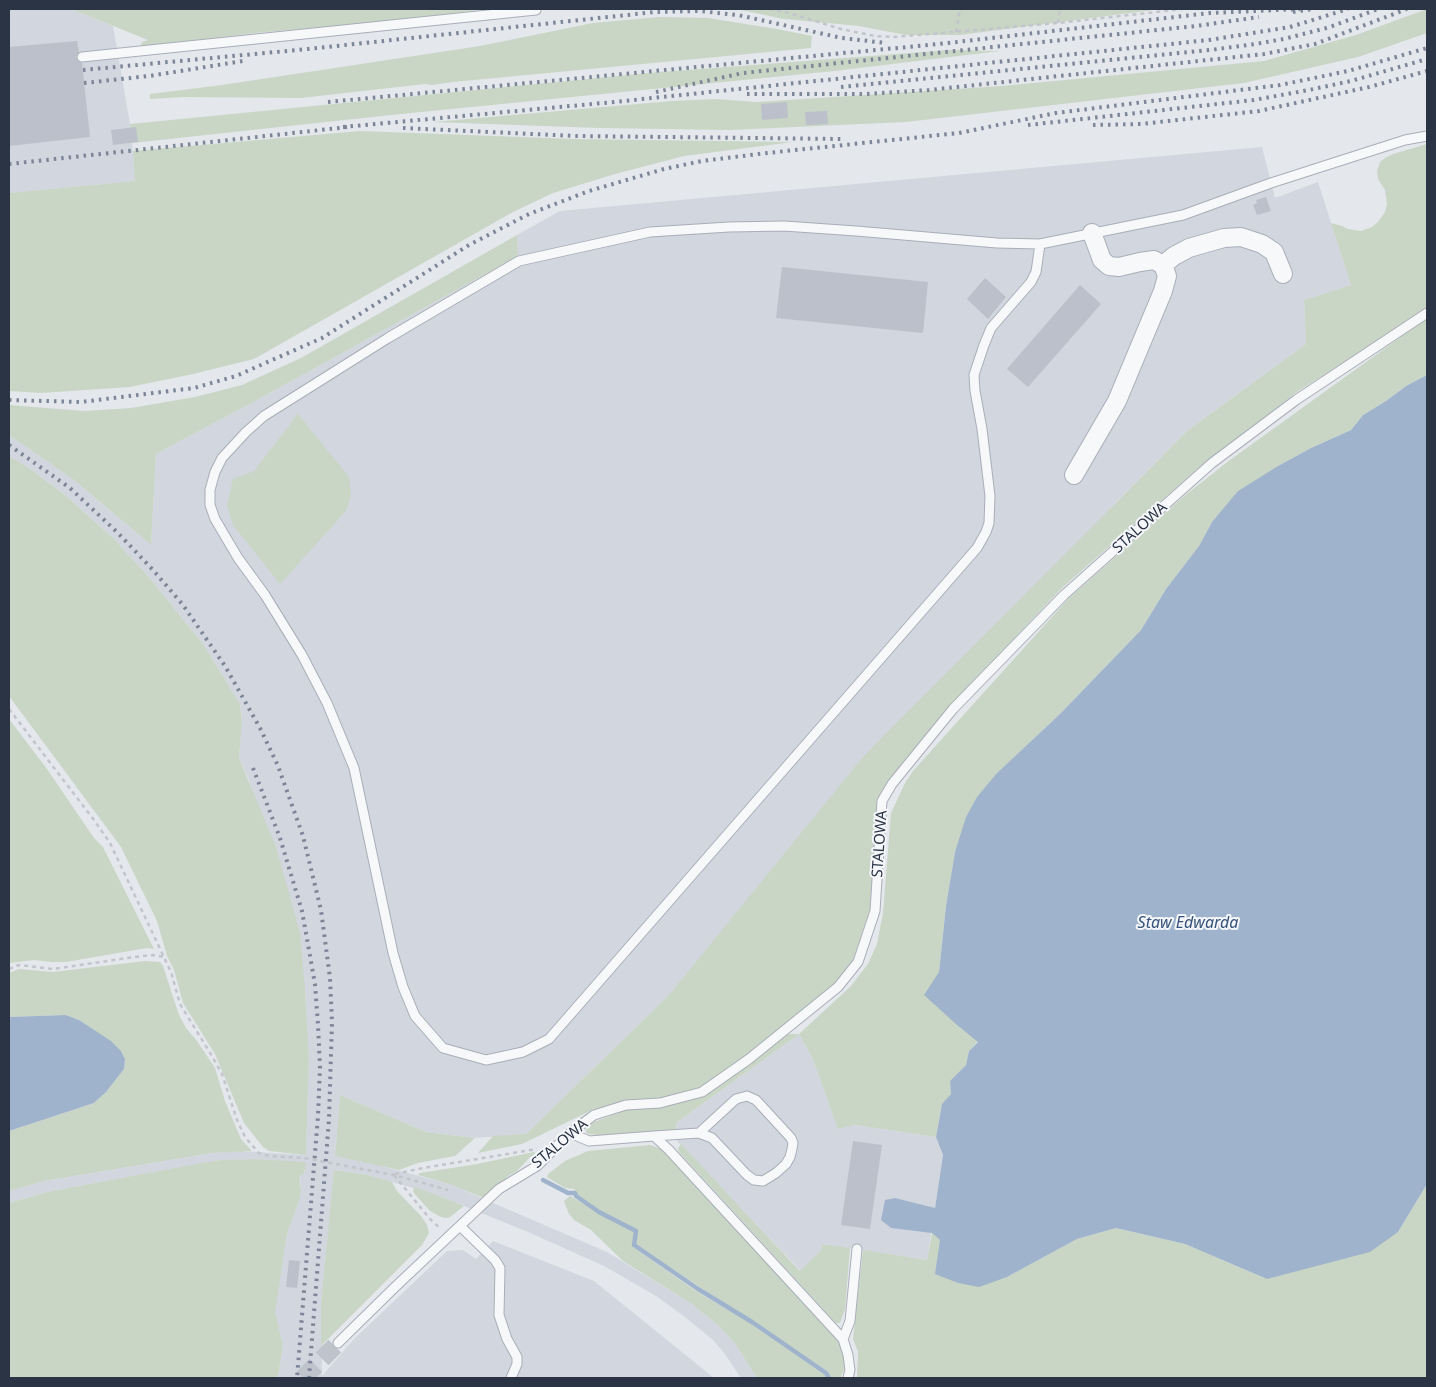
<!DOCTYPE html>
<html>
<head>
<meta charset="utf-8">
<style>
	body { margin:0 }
	#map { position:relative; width:1436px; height:1387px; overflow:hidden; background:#e4e7ec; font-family:"Noto Sans",sans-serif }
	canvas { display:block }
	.frame { position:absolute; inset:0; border:10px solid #2b3445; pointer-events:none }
</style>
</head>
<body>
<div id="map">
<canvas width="1436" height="1387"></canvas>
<div class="frame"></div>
</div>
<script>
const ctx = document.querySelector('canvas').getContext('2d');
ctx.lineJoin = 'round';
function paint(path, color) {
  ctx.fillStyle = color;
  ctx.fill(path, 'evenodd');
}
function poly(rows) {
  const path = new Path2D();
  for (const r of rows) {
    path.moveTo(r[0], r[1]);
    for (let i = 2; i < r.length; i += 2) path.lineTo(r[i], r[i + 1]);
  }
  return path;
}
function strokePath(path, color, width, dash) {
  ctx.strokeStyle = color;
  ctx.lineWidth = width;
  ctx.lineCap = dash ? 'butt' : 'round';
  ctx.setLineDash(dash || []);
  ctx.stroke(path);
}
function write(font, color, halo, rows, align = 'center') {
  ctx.font = font + ' "Noto Sans",sans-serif';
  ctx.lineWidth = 4;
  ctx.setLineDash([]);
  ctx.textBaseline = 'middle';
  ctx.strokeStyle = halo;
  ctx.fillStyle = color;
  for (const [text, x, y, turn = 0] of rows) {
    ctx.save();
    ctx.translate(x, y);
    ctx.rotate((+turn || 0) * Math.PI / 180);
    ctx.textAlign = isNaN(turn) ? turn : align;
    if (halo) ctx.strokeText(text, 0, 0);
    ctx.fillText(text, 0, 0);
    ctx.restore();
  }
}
const built = poly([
	[9,9,71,9,113,26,130,124,136,181,9,193],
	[1262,147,1275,198,1318,182,1351,285,1304,300,1306,344,1187,431,1114,504,669,995,526,1134,475,1138,426,1132,340,1095,335,1156,370,1163,449,1184,607,1252,692,1304,720,1327,734,1342,757,1378,741,1378,725,1354,713,1340,685,1317,656,1296,604,1266,528,1232,437,1195,368,1175,335,1170,321,1303,322,1376,354,1339,447,1251,463,1250,476,1259,493,1241,594,1281,714,1378,275,1378,278,1376,283,1346,274,1312,287,1234,300,1198,301,1187,299,1176,303,1175,305,1171,305,1163,254,1159,221,1160,47,1192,9,1203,9,1191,44,1181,212,1153,241,1151,306,1155,309,1057,305,989,249,780,239,758,242,716,240,704,203,644,148,576,113,538,65,495,29,468,9,456,9,435,74,480,151,545,156,454,259,399,518,256,517,235,560,211],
	[799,1034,812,1057,838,1128,855,1125,936,1137,943,1155,927,1260,822,1244,821,1250,801,1271,677,1141,676,1123]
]);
const green = poly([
	[71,9,485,9,403,20,255,33,140,47,142,42,148,40],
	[736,9,1161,9,960,35,906,35,859,26,784,19],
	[1427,9,1427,33,1358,57,1244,83,906,122,730,130,599,128,433,122,672,101,716,99,757,102,1002,86,1264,61,1356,35],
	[660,17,708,18,777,29,812,36,811,48,453,82,432,85,425,84,301,98,184,97,150,99,150,94,222,85,480,46,593,23],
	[949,50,1000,51,834,71,391,115,132,143,130,124,649,73],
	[360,131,574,139,793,142,684,156,615,174,553,193,513,212,254,359,193,374,130,387,41,393,9,391,9,193,135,181,133,151],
	[1427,144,1427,307,1383,338,1298,391,1195,471,1063,587,947,709,889,782,877,808,870,909,853,960,835,984,746,1056,701,1089,660,1100,625,1102,594,1109,522,1144,478,1153,493,1136,526,1134,669,995,863,757,1187,431,1306,344,1304,300,1351,285,1331,223,1342,226,1348,229,1361,231,1372,227,1378,222,1385,212,1387,204,1385,190,1378,179,1377,171,1380,162,1385,158,1393,154],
	[517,235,518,256,259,399,156,454,151,545,74,480,9,435,9,405,84,411,131,408,195,397,242,385,301,358],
	[1427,318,1427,375,1406,386,1386,401,1363,415,1351,430,1311,448,1278,466,1212,522,1199,546,1166,589,1141,630,1060,714,997,773,955,852,946,906,939,972,957,1025,978,1041,969,1051,966,1065,950,1081,951,1094,941,1109,936,1137,855,1125,838,1129,812,1057,799,1034,676,1123,676,1129,654,1132,600,1135,588,1134,586,1132,586,1129,594,1122,632,1108,704,1095,788,1034,799,1034,850,987,868,964,877,944,883,913,891,813,905,783,913,771,1068,599,1183,497,1230,460],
	[298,414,349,477,351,495,346,511,280,584,233,525,227,506,233,479,254,471],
	[9,456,29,468,65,495,113,538,148,576,203,644,240,704,242,721,239,758,276,847,300,933,305,989,309,1057,306,1155,269,1151,263,1147,244,1123,215,1054,183,1003,174,970,167,956,157,921,121,847,9,696],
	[9,719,47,769,94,838,103,847,154,949,147,948,66,962,52,962,34,960,9,963],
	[145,961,160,962,163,966,179,1015,186,1028,197,1041,215,1068,225,1101,241,1139,252,1151,212,1153,44,1181,9,1191,9,1131,94,1103,106,1092,124,1069,125,1059,121,1051,79,1020,66,1015,9,1017,9,973,19,969,53,972],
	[340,1095,426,1132,475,1138,455,1156,418,1163,399,1170,335,1156],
	[681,1144,800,1271,821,1250,822,1244,850,1248,845,1309,840,1323,836,1323,833,1320,679,1152,678,1148],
	[650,1145,665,1150,841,1343,846,1366,840,1378,830,1378,827,1371,636,1245,637,1230,600,1211,578,1195,574,1189,565,1188,547,1177,548,1174,565,1161,588,1151],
	[534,1152,536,1154,530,1157,517,1171,508,1176,498,1187,484,1198,449,1184,418,1175,420,1173,477,1164],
	[254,1159,306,1162,305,1170,303,1175,299,1176,301,1190,300,1198,287,1234,275,1312,283,1346,278,1376,275,1378,9,1378,9,1203,47,1192,202,1163,221,1160],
	[334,1170,368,1175,392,1182,397,1191,421,1216,427,1225,429,1233,422,1245,321,1346,321,1303],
	[1427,1184,1427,1378,857,1378,858,1352,853,1339,863,1250,927,1260,932,1233,941,1240,1007,1277,1077,1239,1116,1228,1185,1244,1267,1279,1398,1232],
	[414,1187,437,1195,464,1206,450,1217,446,1218,441,1217,430,1211,413,1192],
	[570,1196,634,1232,633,1247,699,1293,752,1324,824,1374,826,1378,757,1378,734,1342,720,1327,692,1304,623,1261,591,1230,574,1220,569,1214,565,1204,564,1201]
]);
const water = poly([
	[1427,375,1427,1184,1398,1232,1370,1252,1267,1279,1185,1244,1116,1228,1077,1239,1007,1277,979,1287,958,1283,935,1274,940,1240,932,1233,891,1228,881,1220,885,1200,895,1198,935,1208,943,1155,936,1137,942,1104,951,1094,950,1081,966,1065,969,1051,978,1042,957,1025,924,995,939,972,946,906,955,852,966,817,977,797,997,773,1060,714,1141,630,1166,589,1199,546,1212,522,1238,491,1278,466,1311,448,1351,430,1363,415,1386,401,1406,386],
	[66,1015,79,1020,111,1041,121,1051,125,1059,124,1069,106,1092,94,1103,9,1131,9,1017]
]);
const stream = poly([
	[543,1180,568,1193,575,1193,576,1196,599,1212,636,1231,634,1245,698,1289,752,1322,826,1373,829,1378]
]);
const building = poly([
	[77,41,79,52,76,58,79,62,82,63,90,137,9,146,9,47],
	[787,102,788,118,762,120,761,104],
	[827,111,828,124,806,125,805,112],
	[136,127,138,142,113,145,111,130],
	[1266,197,1271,211,1257,215,1253,205,1257,203,1256,200],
	[782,267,928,282,923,333,776,318],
	[985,278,1006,297,988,319,967,299],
	[1080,285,1101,304,1028,387,1007,369],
	[853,1141,882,1145,870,1229,841,1225],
	[289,1260,300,1261,297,1288,286,1287]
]);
const minorTunnel = poly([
	[303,1378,338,1343]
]);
const path = poly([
	[769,9,789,13,841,29,875,36,894,37,1058,23,1183,9],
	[1058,23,1060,9],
	[956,32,960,9],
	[9,709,94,820,110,843,171,972,180,1004,212,1056,222,1074,237,1120,245,1137,259,1153,269,1156,304,1158,394,1175,448,1190],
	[9,969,19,965,53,969,134,957,153,955,164,957],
	[395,1174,423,1168,537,1149],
	[394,1175,430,1219,441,1229]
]);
const service = poly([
	[82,57,536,10],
	[1040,244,1036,272,1031,282,991,328,984,345,974,375,975,391,982,429,990,496,989,523,986,532,977,548,549,1039,523,1052,486,1060,443,1048,415,1016,403,987,393,953,354,768,327,703,302,655,265,595,238,558,215,519,210,505,210,490,215,472,222,458,246,432,264,416,388,338,519,261,650,232,729,227,784,226,856,231,997,243,1040,244,1183,215,1271,183,1405,140,1427,136],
	[570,1133,589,1141,654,1136,669,1150,843,1339,848,1355,850,1370,848,1378],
	[654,1136,699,1133,736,1099,747,1096,756,1100,791,1138,793,1143,792,1149,790,1157,786,1164,776,1173,763,1181,754,1180,747,1175,712,1138,699,1133],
	[460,1226,495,1260,500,1268,499,1315,507,1339,517,1357,517,1364,511,1378],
	[843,1339,850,1321,857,1249],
	[338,1343,394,1288,499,1189,537,1166,570,1133,594,1115,626,1105,660,1103,702,1092,749,1059,838,987,858,962,875,911,882,801,892,784,953,709,1064,595,1212,463,1296,400,1427,313]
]);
const minor = poly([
	[1163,265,1174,256,1189,248,1224,238,1241,237,1262,244,1274,252,1283,274],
	[1074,475,1117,401,1163,291,1167,276,1163,265,1154,260,1140,262,1119,267,1109,266,1102,260,1092,233]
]);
const rail = poly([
	[1293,12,1313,9],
	[83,70,308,49,655,12,699,11,738,15,842,38,886,43],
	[84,83,149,76,243,61],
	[841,87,1210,50,1255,44,1284,39,1330,27,1378,9],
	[656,92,743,73,1196,26,1259,17],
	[747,94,866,94,929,90,1264,54,1315,44,1407,9],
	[328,102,939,44,1210,13,1300,9],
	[1028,125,1254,100,1309,90,1351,81,1427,59],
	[1093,125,1141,124,1259,111,1369,87,1427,71],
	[343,127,614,102,1209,40,1290,27,1348,9],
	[403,128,576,136,843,139],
	[9,164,348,127],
	[9,400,81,402,194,388,236,376,322,338,469,245,529,214,589,191,664,169,702,161,767,153,959,133,1056,113,1280,85,1348,71,1427,48],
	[9,445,70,488,118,533,153,570,183,605,225,666,260,728,278,766,303,836,321,910,330,978,332,1022,329,1119,309,1378],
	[253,768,280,838,302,911,315,984,318,1025,320,1067,318,1116,297,1378]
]);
const streetNames = [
	["STALOWA",1140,528,-42],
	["STALOWA",880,844,-86],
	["STALOWA",560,1144,-40]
];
const waterNames = [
	["Staw Edwarda",1188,923]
];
paint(built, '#d2d6de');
paint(green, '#c9d6c5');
paint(water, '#9fb4cc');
strokePath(stream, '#9fb4cc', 4.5);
paint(building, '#bbc0ca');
strokePath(minorTunnel, '#bfc3cb', 18, [18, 9]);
strokePath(service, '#a9aeb7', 11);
strokePath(minor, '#a9aeb7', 20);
strokePath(path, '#c2c5cb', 2.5, [4, 4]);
strokePath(service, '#f7f8fa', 9);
strokePath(minor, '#f7f8fa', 18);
strokePath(rail, '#7d8696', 4, [2.5, 5]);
write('15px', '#2b3445', '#f4f6f9', streetNames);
write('italic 16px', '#34527a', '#f4f6f9', waterNames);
</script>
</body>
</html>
